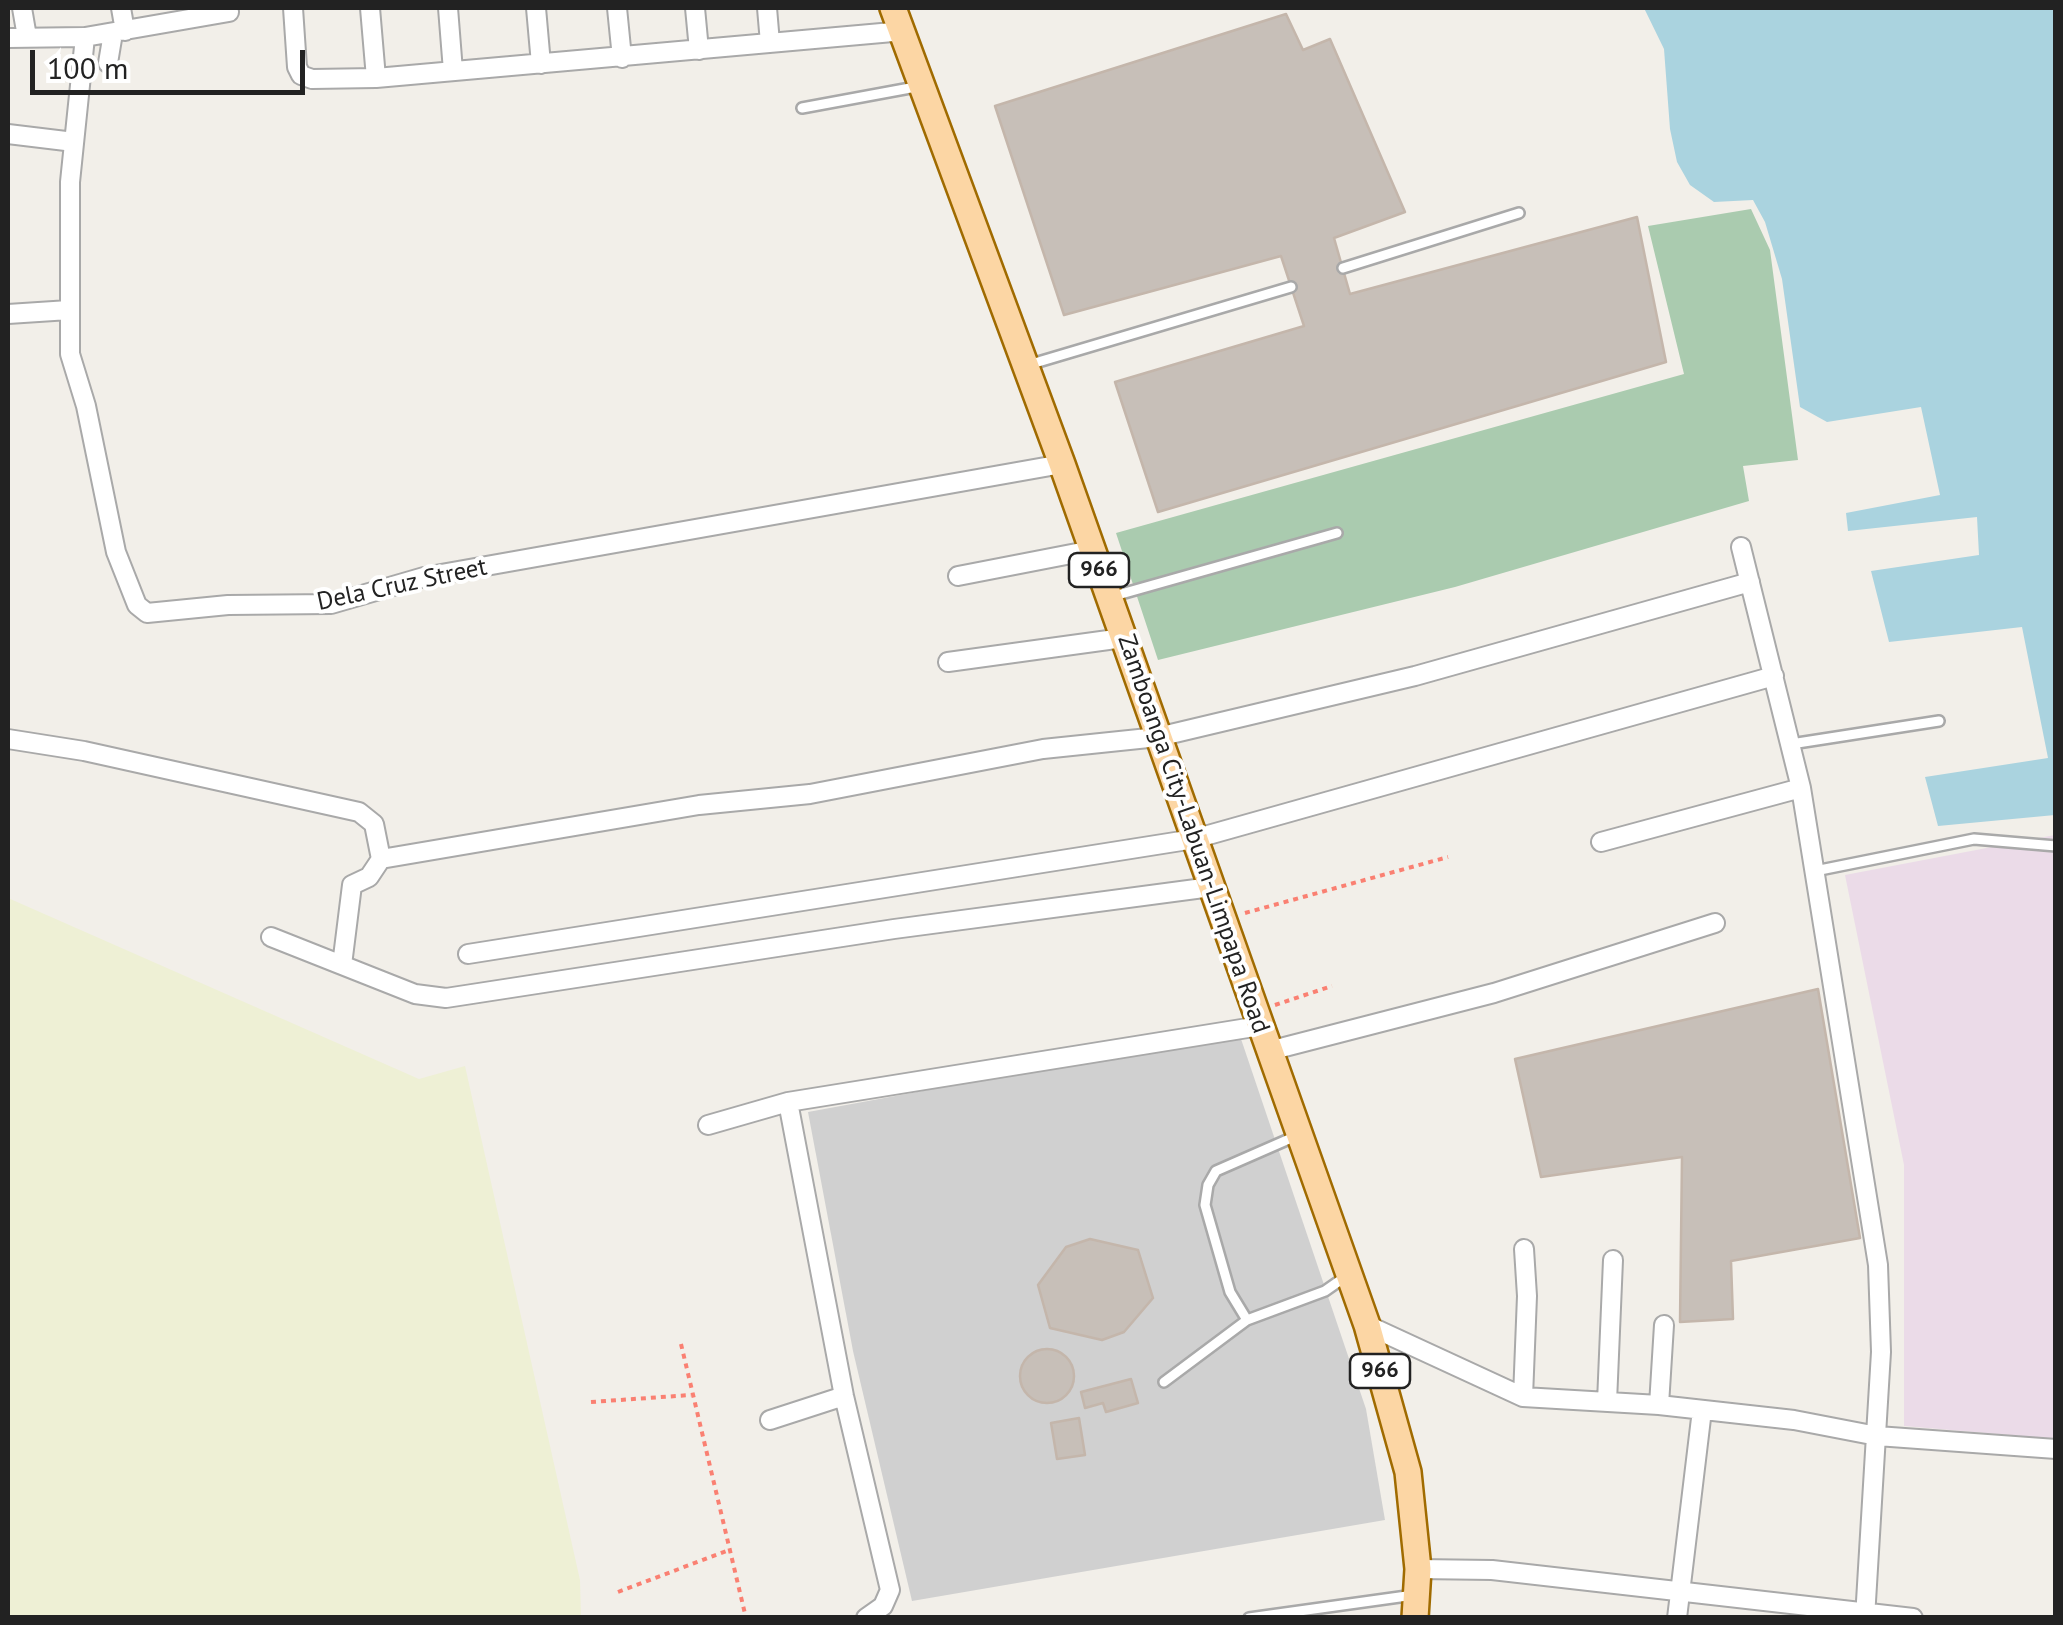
<!DOCTYPE html>
<html>
<head>
<meta charset="utf-8">
<style>
	body { margin:0 }
	#map { position:relative; width:2063px; height:1625px; overflow:hidden; background:#f2efe9; font-family:"PT Sans",sans-serif }
	canvas { display:block }
	.frame { position:absolute; inset:0; border:10px solid #222; pointer-events:none }
	.scale { position:absolute; left:30px; top:50px; width:275px; height:45px; box-sizing:border-box; border:5px solid #222; border-top:0; padding-left:12px; font-size:30px; line-height:35px; white-space:nowrap; color:#222; -webkit-text-stroke:8px #fff; paint-order:stroke }
</style>
</head>
<body>
<div id="map">
<canvas width="2063" height="1625"></canvas>
<div class="frame"></div>
<div class="scale">100 m</div>
</div>
<script>
const ctx = document.querySelector('canvas').getContext('2d');
ctx.lineJoin = 'round';
function paint(path, color) {
  ctx.fillStyle = color;
  ctx.fill(path, 'evenodd');
}
function poly(rows) {
  const path = new Path2D();
  for (const r of rows) {
    if (r.length === 3) {
      path.moveTo(r[0] + r[2], r[1]);
      path.arc(r[0], r[1], r[2], 0, 2 * Math.PI);
      continue;
    }
    path.moveTo(r[0], r[1]);
    for (let i = 2; i < r.length; i += 2) path.lineTo(r[i], r[i + 1]);
  }
  return path;
}
function strokePath(path, color, width, dash) {
  ctx.strokeStyle = color;
  ctx.lineWidth = width;
  ctx.lineCap = dash ? 'butt' : 'round';
  ctx.setLineDash(dash || []);
  ctx.stroke(path);
}
function write(font, color, halo, rows, align = 'center') {
  ctx.font = font + ' "PT Sans",sans-serif';
  ctx.lineWidth = 8;
  ctx.setLineDash([]);
  ctx.textBaseline = 'middle';
  ctx.strokeStyle = halo;
  ctx.fillStyle = color;
  for (const [text, x, y, turn = 0] of rows) {
    ctx.save();
    ctx.translate(x, y);
    ctx.rotate((+turn || 0) * Math.PI / 180);
    ctx.textAlign = isNaN(turn) ? turn : align;
    if (halo) ctx.strokeText(text, 0, 0);
    ctx.fillText(text, 0, 0);
    ctx.restore();
  }
}
const industrial = poly([
	[2055,835,2055,1439,1904,1426,1904,1165,1845,875]
]);
const religious = poly([
	[1239,1033,1366,1409,1385,1520,912,1601,853,1351,808,1112]
]);
const farmland = poly([
	[8,898,419,1079,465,1066,580,1580,581,1617,8,1617]
]);
const cemetery = poly([
	[1751,209,1770,250,1798,460,1743,466,1749,501,1455,587,1158,660,1116,533,1684,374,1648,226]
]);
const water = poly([
	[1644,8,2055,8,2055,815,1938,826,1925,777,2048,758,2022,627,1889,642,1871,571,1979,555,1977,517,1848,531,1846,513,1940,495,1921,407,1827,422,1800,407,1782,279,1765,222,1753,200,1714,202,1690,185,1677,162,1670,129,1664,49]
]);
const building = poly([
	[1286,14,1303,50,1330,39,1405,212,1334,238,1350,294,1637,217,1666,362,1158,512,1115,382,1304,326,1281,256,1064,315,995,106,1286,14],
	[1818,989,1860,1238,1731,1261,1733,1319,1680,1322,1682,1157,1541,1177,1515,1059,1818,989],
	[1090,1239,1138,1250,1153,1298,1124,1332,1102,1340,1050,1328,1038,1285,1066,1247,1090,1239],
	[1047,1376,27],
	[1131,1379,1138,1403,1106,1412,1103,1403,1085,1408,1081,1392,1131,1379],
	[1079,1418,1085,1455,1057,1459,1051,1423,1079,1418]
]);
const path = poly([
	[1245,913,1448,857],
	[1275,1005,1332,986],
	[681,1344,746,1618],
	[591,1402,691,1395],
	[618,1592,729,1550]
]);
const lane = poly([
	[802,108,921,86],
	[1343,268,1519,213],
	[1028,365,1291,287],
	[1114,596,1337,533],
	[1791,744,1939,721],
	[1815,871,1974,839,2056,846],
	[1296,1136,1216,1171,1208,1185,1205,1205,1230,1292,1247,1320,1325,1291,1345,1277],
	[1164,1382,1247,1320],
	[1249,1618,1414,1595]
]);
const street = poly([
	[22,8,27,37],
	[121,8,125,31],
	[293,8,297,67,301,75,312,79,376,78,904,31],
	[370,8,376,78],
	[448,8,453,71],
	[536,8,541,64],
	[617,8,622,58],
	[695,8,699,50],
	[767,8,770,43],
	[85,37,70,182,70,354,86,406,116,552,137,605,147,613,228,605,331,604,424,577,1062,464],
	[8,38,85,37,229,12],
	[108,63,113,33],
	[8,134,74,142],
	[8,314,69,310],
	[1741,547,1801,788,1878,1265,1881,1352,1865,1618],
	[958,576,1092,550],
	[948,662,1123,638],
	[8,739,84,751,359,812,374,824,381,859],
	[1601,842,1801,788],
	[271,937,415,994,446,998,894,929,1211,887],
	[468,954,1194,839,1774,676],
	[342,965,352,885,369,877,381,859,699,805,810,794,1043,749,1158,737,1415,676,1750,582],
	[1269,1051,1494,993,1715,923],
	[788,1102,844,1396,890,1590,883,1606,866,1618],
	[708,1125,788,1102,1260,1026],
	[1367,1325,1523,1397,1659,1405,1794,1420,1877,1436,2056,1449],
	[1523,1397,1527,1296,1524,1249],
	[1607,1402,1613,1260],
	[1659,1405,1664,1325],
	[770,1420,844,1396],
	[1418,1569,1492,1570,1913,1618],
	[1677,1618,1702,1410]
]);
const primary = poly([
	[893,8,1062,464,1367,1325,1408,1472,1418,1569,1415,1618]
]);
const shields = [
	[1099,570,60],
	[1380,1371,60]
];
const shieldNames = [
	["966",1099,570],
	["966",1380,1371]
];
const streetNames = [
	["Dela Cruz Street",402,585,-12],
	["Zamboanga City-Labuan-Limpapa Road",1193,834,71]
];
paint(industrial, '#ebdbe8');
paint(religious, '#d0d0d0');
paint(farmland, '#eef0d5');
paint(cemetery, '#aacbaf');
paint(water, '#aad3df');
paint(building, '#c7bfb8');
strokePath(building, '#c4b6ab', 2.5);
strokePath(lane, '#a9a9a9', 14);
strokePath(street, '#a9a9a9', 22);
strokePath(primary, '#a06b00', 30);
strokePath(path, '#fa8072', 4, [5, 5]);
strokePath(lane, '#fff', 9);
strokePath(street, '#fff', 18);
strokePath(primary, '#fcd6a4', 25);
for (const [x, y, w] of shields) {
  const box = new Path2D();
  box.roundRect(x - w / 2, y - 17, w, 34, 8);
  ctx.fillStyle = '#fff';
  ctx.fill(box);
  strokePath(box, '#222', 2.5);
}
write('bold 22px', '#222', null, shieldNames);
write('25px', '#222', '#fff', streetNames);
</script>
</body>
</html>
